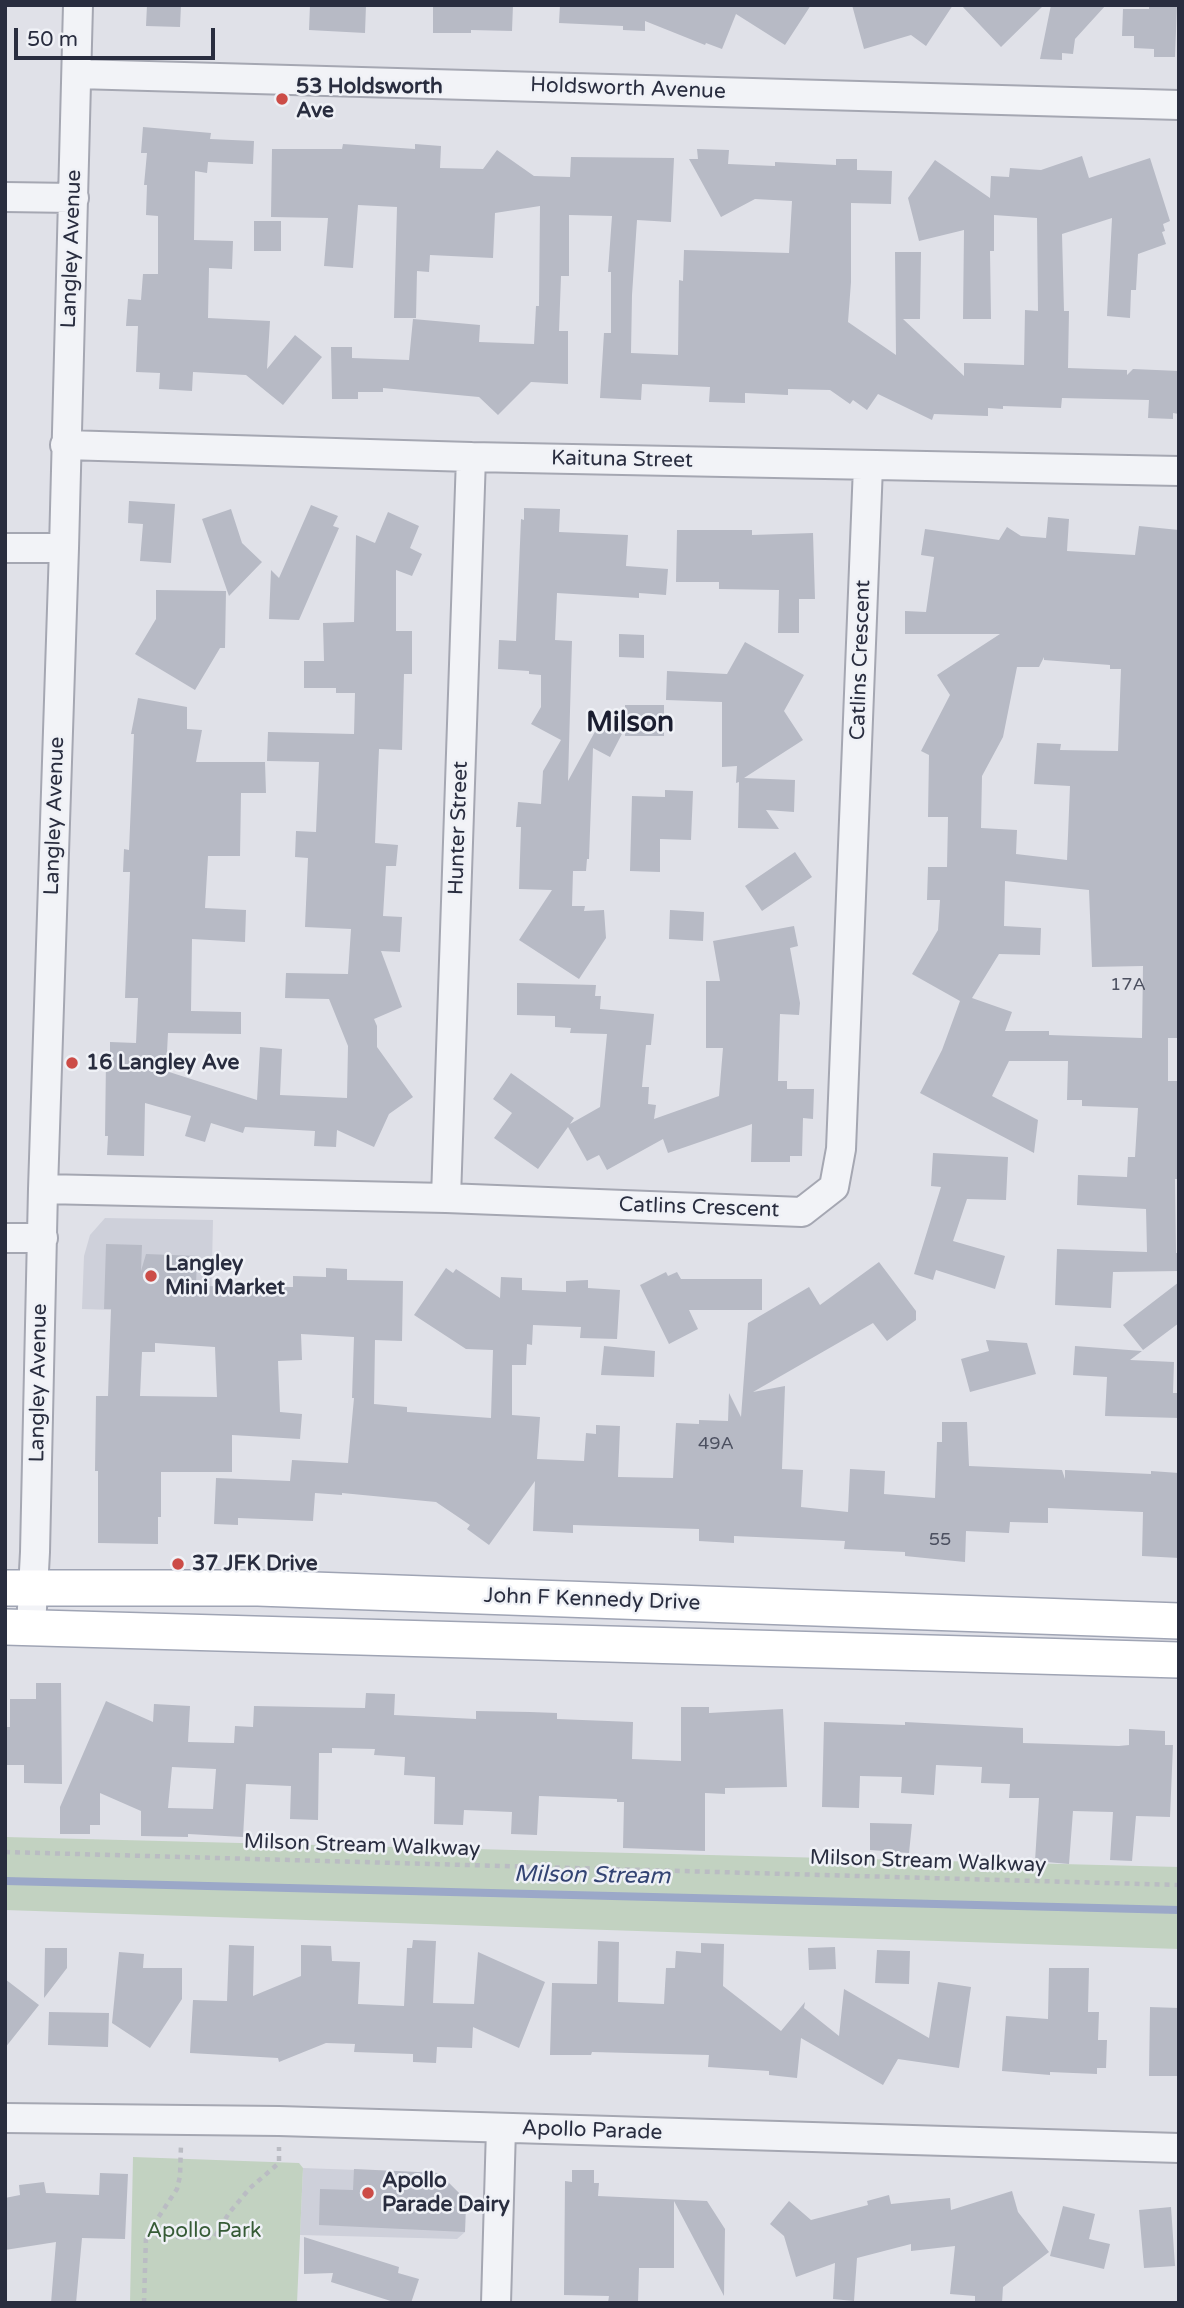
<!DOCTYPE html>
<html>
<head>
<meta charset="utf-8">
<style>
	body { margin:0 }
	#map { position:relative; width:1184px; height:2308px; overflow:hidden; background:#e0e1e8; font-family:"Varela Round",sans-serif }
	canvas { display:block }
	.frame { position:absolute; inset:0; border:7px solid #292d3f; pointer-events:none }
	.scale { position:absolute; left:14px; top:28px; width:201px; height:32px; box-sizing:border-box; border:4px solid #292d3f; border-top:0; padding-left:9px; font-size:21px; line-height:24px; white-space:nowrap; color:#292d3f; -webkit-text-stroke:5px #eff1f6; paint-order:stroke }
</style>
</head>
<body>
<div id="map">
<canvas width="1184" height="2308"></canvas>
<div class="frame"></div>
<div class="scale">50 m</div>
</div>
<script>
const ctx = document.querySelector('canvas').getContext('2d');
ctx.lineJoin = 'round';
function paint(path, color) {
  ctx.fillStyle = color;
  ctx.fill(path, 'evenodd');
}
function poly(rows) {
  const path = new Path2D();
  for (const r of rows) {
    path.moveTo(r[0], r[1]);
    for (let i = 2; i < r.length; i += 2) path.lineTo(r[i], r[i + 1]);
  }
  return path;
}
function strokePath(path, color, width, dash) {
  ctx.strokeStyle = color;
  ctx.lineWidth = width;
  ctx.lineCap = dash ? 'butt' : 'round';
  ctx.setLineDash(dash || []);
  ctx.stroke(path);
}
function write(font, color, halo, rows, align = 'center') {
  ctx.font = font + ' "Varela Round",sans-serif';
  ctx.lineWidth = 5;
  ctx.setLineDash([]);
  ctx.textBaseline = 'middle';
  ctx.strokeStyle = halo;
  ctx.fillStyle = color;
  for (const [text, x, y, turn = 0] of rows) {
    ctx.save();
    ctx.translate(x, y);
    ctx.rotate((+turn || 0) * Math.PI / 180);
    ctx.textAlign = isNaN(turn) ? turn : align;
    if (halo) ctx.strokeText(text, 0, 0);
    ctx.fillText(text, 0, 0);
    ctx.restore();
  }
}
const built = poly([
	[105,1218,213,1220,211,1313,82,1309,84,1256,90,1235],
	[303,2168,439,2173,466,2200,465,2232,457,2239,300,2235]
]);
const green = poly([
	[5,1837,1179,1867,1179,1949,5,1910],
	[133,2157,299,2163,303,2168,297,2303,130,2303]
]);
const stream = poly([
	[5,1881,1179,1910]
]);
const building = poly([
	[147,5,181,5,180,27,146,26],
	[310,5,366,5,365,33,309,30],
	[433,5,513,5,512,31,471,30,471,33,433,33],
	[560,5,811,5,785,45,736,14,722,49,706,43,705,45,645,21,645,31,623,30,623,26,559,23],
	[852,5,953,5,926,46,911,35,864,49],
	[961,5,1044,5,1001,47],
	[1051,5,1106,5,1075,39,1073,54,1062,53,1062,60,1040,59],
	[1149,5,1177,5,1175,57,1154,57,1154,49,1134,48,1134,36,1122,36,1123,9,1149,9],
	[143,127,211,133,210,139,254,141,253,164,208,162,207,173,195,171,194,240,233,241,232,269,209,268,208,318,270,321,267,369,295,335,322,357,283,405,246,375,193,372,192,391,159,389,160,373,136,372,138,326,126,326,128,299,141,300,143,274,158,274,158,216,146,215,147,185,144,185,147,153,141,153],
	[343,144,415,149,415,144,441,146,440,168,483,169,497,150,534,176,570,177,571,157,674,158,671,222,637,220,632,295,631,353,678,355,679,280,683,281,684,250,789,253,792,201,755,199,721,217,689,159,698,159,697,149,729,150,728,164,775,166,775,162,836,165,836,159,857,159,857,170,892,171,891,204,851,203,851,282,848,322,896,355,895,252,921,252,920,319,903,319,964,376,964,363,1024,365,1025,310,1038,311,1037,218,994,215,994,251,990,251,991,319,963,319,964,230,919,241,908,198,935,160,990,198,991,176,1009,177,1010,168,1041,170,1082,156,1089,178,1150,158,1170,221,1163,224,1165,231,1162,232,1166,244,1138,254,1136,290,1131,290,1130,318,1107,316,1112,218,1062,234,1064,311,1069,311,1068,368,1127,370,1127,375,1133,369,1179,371,1179,414,1173,413,1173,419,1148,418,1149,400,1062,398,1061,408,1003,406,1003,409,988,408,988,416,934,414,932,420,878,394,867,410,853,400,850,404,830,390,788,389,788,395,745,393,745,403,709,402,710,387,642,384,641,400,600,398,604,333,611,333,611,272,608,272,612,216,569,215,569,276,561,276,559,331,568,331,568,384,531,382,498,415,479,397,383,388,383,392,358,392,358,399,332,399,331,347,352,347,352,358,409,360,413,319,480,325,479,342,534,344,536,306,539,306,540,206,495,213,493,258,430,255,429,272,417,271,416,318,394,318,397,207,358,205,353,268,324,266,328,218,271,217,272,149,342,149],
	[254,221,281,221,281,251,254,251],
	[129,501,175,504,171,563,140,561,143,524,128,523],
	[311,505,338,516,333,526,339,528,299,620,269,619,271,570,279,578],
	[524,508,560,509,559,532,628,535,626,566,668,569,666,595,639,593,639,598,557,593,555,640,572,641,568,781,603,717,624,730,610,757,593,748,589,859,587,859,586,871,573,871,572,906,585,906,584,911,604,910,606,938,579,979,519,940,552,890,519,889,521,827,516,827,518,802,541,804,543,771,561,740,531,724,541,707,541,675,529,674,529,671,498,669,499,640,516,641,521,519,524,520],
	[231,509,242,543,262,562,229,596,202,519],
	[388,512,419,526,410,548,422,554,412,576,396,570,396,631,412,631,412,674,404,674,402,750,379,749,375,843,398,845,396,866,386,866,383,916,402,917,400,952,381,951,402,1007,374,1019,377,1026,377,1047,413,1097,389,1114,374,1147,337,1130,336,1147,314,1146,315,1131,245,1127,243,1133,211,1123,205,1142,185,1136,191,1116,145,1103,144,1156,107,1155,108,1136,105,1136,106,1060,110,1060,110,1042,136,1043,138,998,125,998,130,872,123,872,124,849,129,850,134,734,131,734,138,698,187,707,187,729,202,730,196,762,265,762,266,793,241,793,240,856,208,856,205,908,246,910,245,942,192,939,191,1011,241,1012,241,1034,168,1033,166,1071,257,1100,260,1047,282,1049,280,1095,347,1098,348,1046,329,999,285,998,286,973,348,974,351,929,305,927,308,858,295,857,296,831,316,832,319,762,267,761,268,732,354,734,355,693,336,693,336,688,304,688,304,661,324,661,323,623,354,622,356,535,375,543],
	[1048,517,1069,519,1067,551,1135,555,1139,526,1179,530,1177,866,1179,866,1179,1038,1168,1038,1168,1081,1179,1081,1179,1179,1175,1179,1176,1253,1179,1253,1179,1271,1113,1272,1111,1308,1055,1305,1057,1249,1147,1252,1146,1209,1077,1205,1078,1175,1127,1177,1128,1157,1135,1157,1138,1108,1082,1106,1082,1100,1067,1100,1068,1061,1009,1061,992,1096,1038,1120,1034,1153,920,1093,942,1050,960,1001,912,974,938,930,940,900,927,900,928,867,947,867,948,817,928,817,929,755,921,751,950,695,937,675,1000,634,905,634,905,611,926,612,934,557,921,555,925,529,999,540,1007,527,1021,536,1046,538],
	[1044,657,1044,660,1110,665,1110,669,1121,669,1118,751,1060,750,1061,744,1037,743,1034,784,1070,786,1067,860,1016,854,1017,830,981,828,982,776,1003,737,1017,667,1039,667],
	[1005,881,1089,890,1092,967,1143,966,1142,1038,1049,1035,1049,1031,1005,1031,1012,1012,972,998,999,954,1040,955,1041,928,1004,926],
	[677,530,752,530,752,535,813,533,815,599,799,599,799,633,778,633,779,590,719,589,719,582,676,582],
	[156,590,226,591,225,648,220,648,195,690,135,654,156,619],
	[619,634,644,635,644,658,619,657],
	[745,642,804,675,784,711,803,740,744,778,795,780,794,812,766,810,779,829,738,828,739,782,736,783,737,766,722,767,722,702,666,700,667,671,727,674],
	[625,705,664,705,664,736,625,736],
	[665,790,693,791,691,840,660,839,660,872,630,871,632,796,665,797],
	[795,852,812,877,762,911,745,886],
	[670,910,704,912,703,941,669,939],
	[794,926,798,946,790,948,800,1003,799,1015,780,1014,778,1081,787,1081,787,1089,814,1089,813,1119,803,1118,802,1156,790,1156,790,1162,751,1162,752,1124,668,1153,663,1139,607,1170,599,1155,587,1161,568,1127,538,1169,494,1138,512,1113,493,1099,511,1073,574,1118,570,1124,600,1107,607,1034,570,1033,571,1028,555,1027,555,1016,517,1015,517,983,596,985,595,996,601,996,600,1009,654,1014,651,1045,646,1045,642,1087,649,1087,648,1104,656,1105,654,1119,719,1096,723,1048,706,1048,706,981,720,981,713,941],
	[933,1153,1008,1157,1006,1200,967,1199,953,1241,1005,1256,995,1289,936,1270,933,1280,914,1274,941,1187,931,1186],
	[106,1244,142,1245,141,1271,146,1254,197,1256,196,1286,293,1287,293,1276,326,1277,326,1268,347,1269,347,1280,403,1281,402,1341,375,1340,374,1404,407,1407,407,1412,491,1418,493,1350,466,1349,414,1315,446,1268,453,1273,456,1269,500,1298,501,1277,522,1278,522,1290,566,1292,566,1281,588,1280,588,1288,620,1290,617,1339,580,1338,581,1327,533,1325,532,1345,527,1344,526,1365,512,1365,512,1415,540,1417,537,1459,584,1461,586,1433,596,1434,596,1425,620,1426,618,1477,673,1478,676,1423,699,1424,699,1420,728,1421,729,1393,741,1417,748,1323,809,1287,820,1305,879,1262,916,1311,916,1320,887,1341,873,1323,753,1392,785,1386,782,1469,803,1470,801,1507,848,1512,850,1469,885,1471,884,1494,935,1498,937,1442,942,1442,942,1422,967,1422,969,1466,1062,1470,1065,1479,1065,1470,1151,1474,1151,1471,1179,1473,1179,1558,1142,1556,1143,1512,1048,1508,1048,1523,1010,1522,1009,1533,966,1531,965,1562,905,1556,905,1552,844,1549,845,1541,734,1536,734,1543,699,1541,699,1529,573,1525,573,1533,533,1531,535,1481,489,1545,467,1529,470,1525,436,1502,342,1493,342,1495,315,1493,313,1521,238,1518,238,1525,214,1524,216,1478,290,1481,292,1460,348,1463,354,1398,352,1398,354,1337,301,1334,302,1360,278,1361,280,1412,302,1414,300,1439,232,1435,232,1472,161,1472,161,1517,158,1517,158,1544,98,1543,98,1471,95,1471,96,1396,108,1396,111,1309,104,1309],
	[155,1343,215,1347,217,1397,140,1396,142,1352,155,1352],
	[666,1272,668,1276,677,1272,681,1279,762,1279,762,1310,689,1310,698,1329,669,1344,640,1285],
	[1179,1282,1179,1323,1143,1350,1123,1325],
	[986,1340,1027,1343,1036,1374,970,1392,961,1359,989,1351],
	[604,1346,655,1351,654,1377,601,1375],
	[1075,1346,1142,1351,1130,1360,1174,1362,1173,1393,1179,1393,1179,1418,1105,1416,1107,1377,1073,1375],
	[36,1683,61,1683,62,1784,24,1783,24,1765,5,1765,5,1727,10,1727,10,1699,36,1699],
	[366,1693,395,1694,394,1715,476,1719,476,1711,530,1712,557,1713,557,1719,633,1722,632,1759,681,1761,681,1707,709,1707,709,1713,783,1709,787,1787,725,1788,725,1794,705,1793,705,1851,623,1848,624,1802,617,1802,617,1799,539,1796,537,1835,511,1834,512,1812,464,1810,463,1825,434,1824,435,1777,404,1775,405,1757,374,1755,375,1749,332,1748,332,1753,319,1753,318,1820,290,1819,291,1786,246,1784,243,1837,188,1834,188,1837,141,1836,141,1811,100,1793,100,1825,90,1825,90,1834,60,1834,60,1807,106,1701,153,1722,154,1704,190,1706,188,1742,230,1743,234,1743,235,1726,253,1727,254,1706,365,1708],
	[172,1767,216,1769,213,1809,168,1808],
	[824,1722,905,1725,905,1722,1023,1728,1023,1743,1119,1746,1129,1745,1129,1729,1165,1731,1165,1745,1173,1745,1170,1817,1136,1816,1132,1861,1110,1860,1113,1812,1073,1811,1069,1864,1035,1861,1039,1798,1009,1798,1010,1784,981,1783,982,1767,936,1765,934,1795,901,1793,902,1777,860,1776,859,1808,822,1807],
	[870,1823,912,1824,909,1853,870,1850],
	[413,1940,436,1941,433,2003,474,2004,478,1952,545,1982,519,2048,473,2027,472,2048,437,2047,436,2063,413,2062,413,2054,354,2052,355,2044,326,2043,279,2062,278,2058,190,2053,193,2000,227,2001,229,1945,254,1946,253,1996,301,1976,301,1945,331,1946,332,1961,360,1962,358,2004,404,2006,407,1948,412,1948],
	[598,1941,619,1942,618,2002,664,2004,666,1968,675,1968,676,1951,701,1953,701,1943,724,1944,723,1986,781,2031,805,2002,804,2008,839,2036,844,1989,929,2038,938,1982,971,1987,959,2068,898,2059,883,2085,801,2038,797,2078,769,2075,769,2071,708,2067,709,2055,592,2052,591,2055,550,2055,552,1983,597,1984],
	[835,1947,836,1969,809,1970,808,1948],
	[45,1948,67,1948,67,1968,44,1998],
	[877,1950,910,1951,909,1984,875,1983],
	[119,1952,144,1954,143,1968,182,1968,182,1999,150,2048,112,2023],
	[1049,1968,1089,1968,1088,2012,1099,2012,1098,2040,1107,2040,1106,2068,1097,2068,1097,2074,1050,2072,1050,2075,1002,2071,1006,2016,1048,2019],
	[5,1979,39,2005,5,2048],
	[1150,2007,1179,2008,1179,2076,1149,2076],
	[49,2012,109,2013,108,2047,48,2045],
	[354,2169,439,2173,466,2200,465,2232,319,2225,320,2189,353,2190],
	[572,2170,594,2170,594,2183,599,2183,598,2196,707,2201,725,2229,724,2296,674,2201,674,2268,639,2268,638,2303,608,2303,609,2296,564,2295,565,2181,572,2182],
	[100,2173,128,2174,125,2239,82,2238,76,2303,51,2303,56,2242,5,2250,5,2198,20,2195,19,2185,44,2182,46,2193,99,2195],
	[1012,2191,1018,2212,1049,2252,1003,2287,1002,2303,975,2303,975,2296,950,2294,955,2246,911,2251,911,2244,857,2258,854,2301,833,2299,835,2263,796,2277,784,2236,770,2224,789,2201,811,2220,868,2205,867,2201,889,2195,891,2204,950,2198,951,2210],
	[1063,2206,1095,2214,1089,2239,1110,2244,1104,2269,1050,2256],
	[1171,2207,1175,2266,1144,2268,1139,2210],
	[304,2237,399,2267,398,2273,419,2279,411,2303,397,2303,331,2282,333,2273,304,2274]
]);
const path = poly([
	[5,1852,1179,1885],
	[146,2236,214,2238,229,2213,250,2188,279,2163,279,2147],
	[144,2303,146,2236,177,2189,180,2176,181,2145]
]);
const minor = poly([
	[77,74,1179,105],
	[5,197,74,198],
	[65,445,471,457,1179,471],
	[5,548,64,548],
	[43,1189,446,1198,802,1212,834,1187,841,1149,868,466],
	[446,1198,471,457],
	[5,1238,43,1238],
	[31,1627,35,1552,43,1189,64,548,78,5],
	[5,2118,279,2121,1179,2148],
	[496,2303,501,2128]
]);
const major = poly([
	[5,1588,258,1588,1179,1621],
	[5,1627,1179,1660]
]);
const markers = [
	[282,99,7,"#cc4c47"],
	[72,1063,7,"#cc4c47"],
	[151,1276,7,"#cc4c47"],
	[178,1564,7,"#cc4c47"],
	[368,2193,7,"#cc4c47"]
];
const numberNames = [
	["17A",1128,985],
	["49A",716,1444],
	["55",940,1540]
];
const poiNames = [
	["53 Holdsworth",296,87],
	["Ave",296,111],
	["16 Langley Ave",86,1063],
	["Langley",165,1264],
	["Mini Market",165,1288],
	["37 JFK Drive",192,1564],
	["Apollo",382,2181],
	["Parade Dairy",382,2205]
];
const streetNames = [
	["Holdsworth Avenue",628,89,2],
	["Langley Avenue",72,249,-88],
	["Kaituna Street",622,460,1],
	["Catlins Crescent",861,660,-88],
	["Langley Avenue",55,816,-88],
	["Hunter Street",459,828,-88],
	["Catlins Crescent",699,1208,2],
	["Langley Avenue",39,1383,-89],
	["John F Kennedy Drive",592,1600,2],
	["Milson Stream Walkway",362,1846,2],
	["Milson Stream Walkway",928,1862,2],
	["Apollo Parade",592,2131,2]
];
const parkNames = [
	["Apollo Park",204,2231]
];
const waterNames = [
	["Milson Stream",592,1876,1]
];
const districtNames = [
	["Milson",630,724]
];
paint(built, '#ced0da');
paint(green, '#c2d2c1');
strokePath(stream, '#9ba8c8', 8);
paint(building, '#b7bac5');
strokePath(minor, '#a5a7b2', 32);
strokePath(major, '#9fa4b4', 38);
strokePath(path, '#babcc3', 4.5, [5, 5]);
strokePath(minor, '#f2f3f7', 28);
strokePath(major, '#fff', 35);
for (const [x, y, r, color] of markers) {
  const dot = new Path2D();
  dot.arc(x, y, r, 0, 2 * Math.PI);
  ctx.fillStyle = color;
  ctx.fill(dot);
  strokePath(dot, '#eff1f6', 2.5);
}
write('18px', '#4c5060', null, numberNames);
write('bold 21px', '#292d3f', '#eff1f6', poiNames, 'left');
write('21px', '#292d3f', '#eff1f6', streetNames);
write('21px', '#365b36', '#eff1f6', parkNames);
write('italic 23px', '#334473', '#eff1f6', waterNames);
write('bold 28px', '#1b1e30', '#eff1f6', districtNames);
</script>
</body>
</html>
